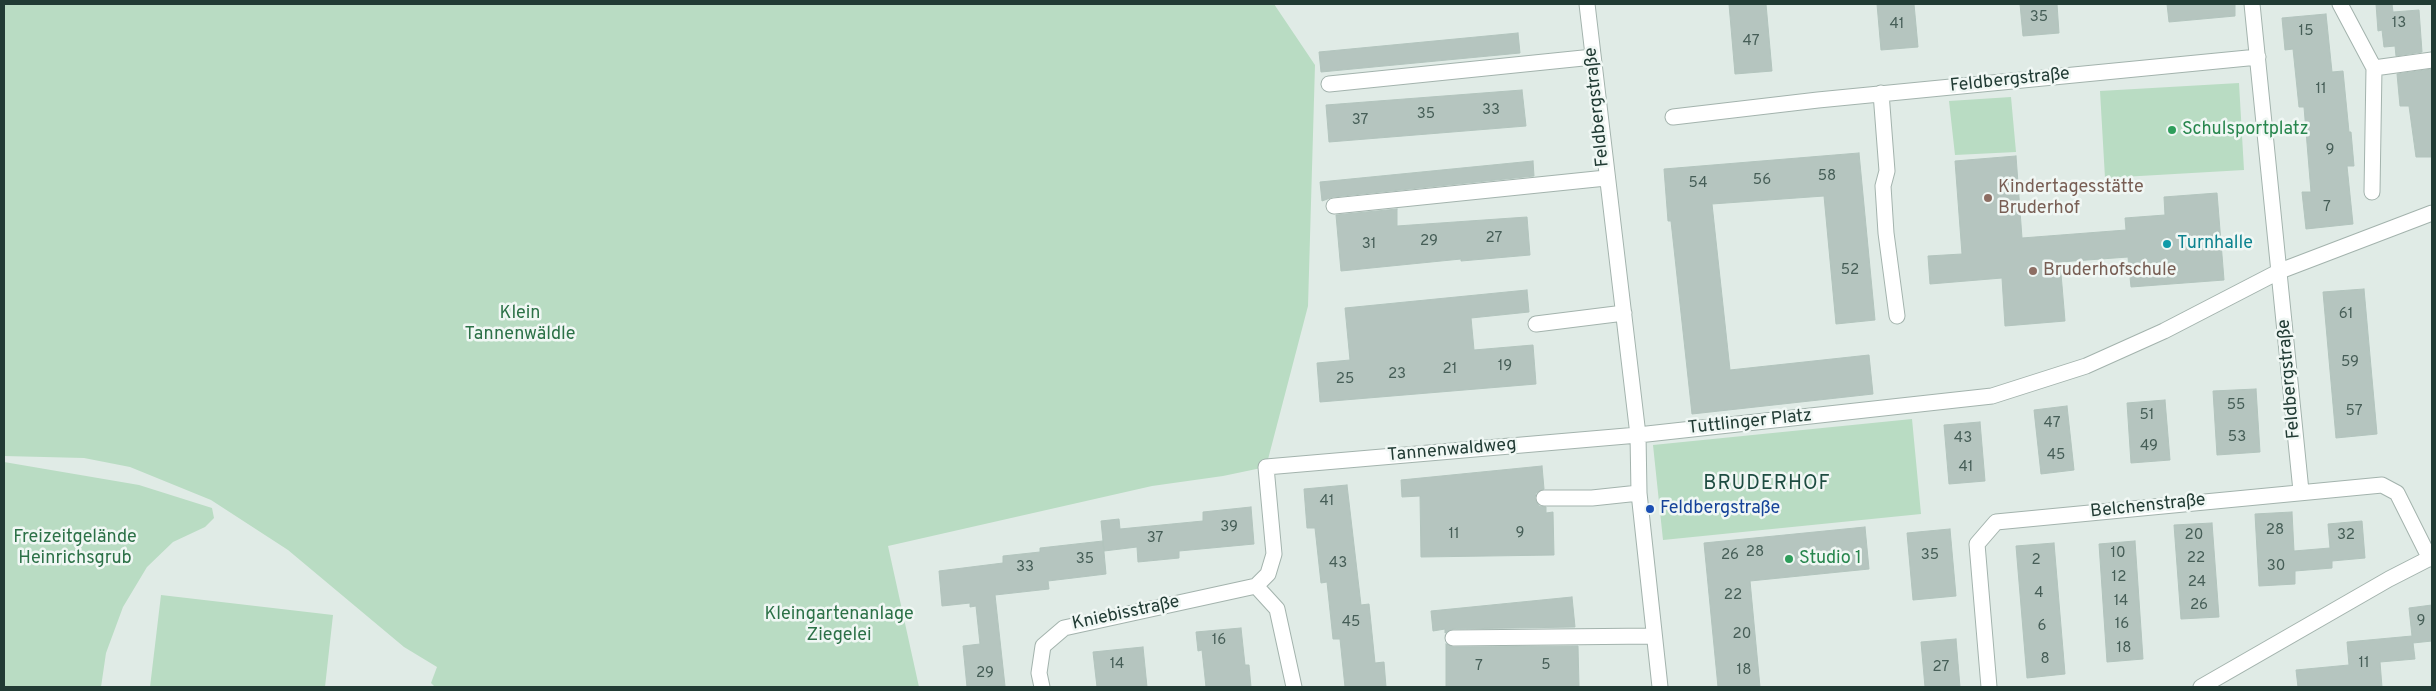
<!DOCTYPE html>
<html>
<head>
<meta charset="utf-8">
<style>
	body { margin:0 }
	#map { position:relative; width:2436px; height:691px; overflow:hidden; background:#e0ebe6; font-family:Overpass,sans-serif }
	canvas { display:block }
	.frame { position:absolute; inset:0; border:5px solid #213b34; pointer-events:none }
</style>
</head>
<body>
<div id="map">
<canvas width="2436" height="691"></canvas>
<div class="frame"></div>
</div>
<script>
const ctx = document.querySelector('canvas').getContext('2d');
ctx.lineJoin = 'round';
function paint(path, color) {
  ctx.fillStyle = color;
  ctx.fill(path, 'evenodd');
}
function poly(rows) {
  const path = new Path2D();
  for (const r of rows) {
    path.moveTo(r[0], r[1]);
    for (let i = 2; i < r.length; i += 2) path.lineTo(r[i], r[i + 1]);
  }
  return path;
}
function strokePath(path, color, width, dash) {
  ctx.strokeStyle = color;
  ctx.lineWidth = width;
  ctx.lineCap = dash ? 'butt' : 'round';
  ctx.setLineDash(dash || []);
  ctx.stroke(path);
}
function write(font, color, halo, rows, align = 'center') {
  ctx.font = font + ' Overpass,sans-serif';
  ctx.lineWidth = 5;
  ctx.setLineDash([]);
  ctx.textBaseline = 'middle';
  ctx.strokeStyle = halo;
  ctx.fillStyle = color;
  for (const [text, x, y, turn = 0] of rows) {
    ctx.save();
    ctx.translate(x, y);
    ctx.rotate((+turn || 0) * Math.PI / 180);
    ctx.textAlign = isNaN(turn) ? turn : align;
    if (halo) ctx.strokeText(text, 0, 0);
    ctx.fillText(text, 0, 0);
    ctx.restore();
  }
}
const green = poly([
	[4,4,1274,4,1315,65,1308,306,1266,467,1223,476,1152,486,888,546,919,687,435,687,431,683,437,667,404,647,288,550,211,500,130,467,84,458,4,456],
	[2239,83,2244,170,2105,178,2100,91],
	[2011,97,2016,152,1955,155,1949,101],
	[1912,419,1921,514,1663,540,1653,445],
	[4,462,139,485,212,508,214,518,205,527,173,542,147,567,123,607,106,653,101,687,4,687],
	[161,595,333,615,325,687,150,687]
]);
const building = poly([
	[1729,4,1766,4,1772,71,1735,74,1729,4],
	[1877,4,1914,4,1918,47,1881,50,1877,4],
	[2020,4,2057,4,2059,33,2023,36,2020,4],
	[2167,4,2235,4,2235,16,2169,22,2167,4],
	[2376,4,2392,4,2393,12,2419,10,2422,52,2396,56,2395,46,2384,47,2382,30,2378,31,2376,4],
	[2326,14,2332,72,2343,71,2349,132,2351,132,2354,166,2347,166,2353,224,2306,229,2302,192,2311,192,2304,107,2299,107,2293,49,2285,50,2282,18,2326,14],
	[1518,33,1520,53,1321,72,1319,52,1518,33],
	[2432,69,2432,157,2416,157,2409,106,2400,106,2397,74,2432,69],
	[1522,90,1526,126,1329,142,1326,105,1522,90],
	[1859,153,1875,320,1836,324,1824,196,1712,204,1730,370,1869,355,1873,394,1692,414,1671,221,1668,221,1664,169,1859,153],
	[2016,156,2022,238,2126,230,2125,218,2165,215,2164,197,2217,193,2224,280,2131,287,2128,257,2060,262,2065,321,2005,326,2002,278,1930,284,1928,256,1962,254,1955,161,2016,156],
	[1533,161,1534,176,1333,197,1322,201,1320,182,1533,161],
	[1397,209,1397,226,1527,217,1530,255,1461,261,1461,259,1341,271,1336,215,1397,209],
	[2364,289,2377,434,2336,438,2323,292,2364,289],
	[1527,290,1529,312,1471,318,1474,350,1533,345,1536,384,1320,402,1317,363,1350,360,1345,308,1527,290],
	[2256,389,2260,452,2217,455,2213,391,2256,389],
	[2165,400,2170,460,2131,463,2127,403,2165,400],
	[2067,406,2074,470,2041,474,2034,410,2067,406],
	[1980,422,1985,481,1949,484,1944,425,1980,422],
	[1542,466,1544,489,1536,493,1535,498,1539,506,1546,507,1546,513,1553,512,1554,555,1421,557,1420,496,1402,497,1401,480,1542,466],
	[1347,485,1361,605,1369,604,1375,663,1384,662,1386,687,1345,687,1340,639,1333,639,1327,582,1321,583,1315,528,1307,528,1304,489,1347,485],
	[1251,507,1254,544,1179,551,1179,558,1138,562,1137,547,1104,551,1101,521,1119,519,1120,529,1203,521,1203,512,1251,507],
	[2292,512,2294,551,2330,548,2328,524,2362,521,2365,558,2332,561,2332,568,2295,571,2295,584,2259,586,2255,514,2292,512],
	[2212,523,2219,617,2181,619,2174,525,2212,523],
	[1865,527,1869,569,1750,581,1760,687,1718,687,1704,543,1865,527],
	[1950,529,1956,596,1913,600,1907,533,1950,529],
	[1103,541,1106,574,1048,581,1049,589,995,595,1005,686,967,687,963,646,980,644,976,606,970,607,970,603,942,606,939,571,1003,563,1003,556,1040,552,1040,548,1103,541],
	[2135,541,2143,659,2107,662,2099,544,2135,541],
	[2054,543,2065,674,2027,678,2016,546,2054,543],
	[1572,597,1575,627,1453,629,1445,633,1445,629,1433,631,1431,611,1572,597],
	[2432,605,2432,641,2413,643,2415,659,2380,662,2382,687,2298,687,2296,670,2349,665,2347,642,2412,636,2409,608,2432,605],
	[1241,628,1245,665,1249,665,1251,687,1206,687,1202,650,1198,651,1196,632,1241,628],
	[1956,639,1960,687,1925,687,1921,642,1956,639],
	[1446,644,1453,647,1578,646,1579,687,1446,687,1446,644],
	[1143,647,1147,687,1097,687,1093,652,1143,647]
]);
const minor = poly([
	[1587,4,1638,435,1639,493,1660,687],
	[2252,4,2301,491],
	[2340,4,2374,68],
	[1329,84,1593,57],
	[1881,93,1887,171,1883,186,1886,233,1897,316],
	[1673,117,1818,100,2258,57],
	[2372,192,2374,68,2432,60],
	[1334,206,1606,178],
	[1536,324,1624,313],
	[1544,498,1592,498,1639,493],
	[1256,586,1277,609,1294,687],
	[1453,638,1653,636],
	[1042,687,1039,673,1043,646,1064,628,1256,586,1268,574,1274,554,1266,467,1638,435,1992,396,2086,366,2164,331,2280,271,2432,213],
	[1989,687,1977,544,1996,522,2382,485,2397,493,2430,559],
	[2201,687,2389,579,2432,557]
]);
const markers = [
	[2172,130,5,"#2e9e5b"],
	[1988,198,5,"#8d6e63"],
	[2167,244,5,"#0f9aa8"],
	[2033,271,5,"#8d6e63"],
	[1650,509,5,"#1a4fb4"],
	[1789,559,5,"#2e9e5b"]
];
const numberNames = [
	["35",2039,18],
	["13",2399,24],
	["41",1897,25],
	["15",2306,32],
	["47",1751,42],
	["11",2321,90],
	["33",1491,111],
	["35",1426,115],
	["37",1360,121],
	["9",2330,151],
	["58",1827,177],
	["56",1762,181],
	["54",1698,184],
	["7",2327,208],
	["27",1494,239],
	["29",1429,242],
	["31",1369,245],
	["52",1850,271],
	["61",2346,315],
	["59",2350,363],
	["19",1505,367],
	["21",1450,370],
	["23",1397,375],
	["25",1345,380],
	["55",2236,406],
	["57",2354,412],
	["51",2147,416],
	["47",2052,424],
	["53",2237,438],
	["43",1963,439],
	["49",2149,447],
	["45",2056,456],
	["41",1966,468],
	["41",1327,502],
	["39",1229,528],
	["28",2275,531],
	["9",1520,534],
	["11",1454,535],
	["20",2194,536],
	["32",2346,536],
	["37",1155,539],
	["28",1755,553],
	["10",2118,554],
	["26",1730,556],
	["35",1930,556],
	["22",2196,559],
	["35",1085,560],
	["2",2036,561],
	["43",1338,564],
	["30",2276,567],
	["33",1025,568],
	["12",2119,578],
	["24",2197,583],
	["4",2039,594],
	["22",1733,596],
	["14",2121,602],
	["26",2199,606],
	["9",2421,622],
	["45",1351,623],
	["16",2122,625],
	["6",2042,627],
	["20",1742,635],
	["16",1219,641],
	["18",2124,649],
	["8",2045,660],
	["11",2364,664],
	["14",1117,665],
	["5",1546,666],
	["7",1479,667],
	["27",1941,668],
	["18",1744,671],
	["29",985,674]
];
const streetNames = [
	["Feldbergstraße",2010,81,-6],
	["Feldbergstraße",1598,107,-96],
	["Feldbergstraße",2290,379,-95],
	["Tuttlinger Platz",1750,423,-6],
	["Tannenwaldweg",1452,451,-5],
	["Belchenstraße",2148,507,-6],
	["Kniebisstraße",1126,614,-12]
];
const leisureNames = [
	["Schulsportplatz",2182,130],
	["Studio 1",1799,559]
];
const educationNames = [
	["Kindertagesstätte",1998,188],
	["Bruderhof",1998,209],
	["Bruderhofschule",2043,271]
];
const cultureNames = [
	["Turnhalle",2177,244]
];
const parkNames = [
	["Klein",520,314],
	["Tannenwäldle",520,335],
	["Freizeitgelände",75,538],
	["Heinrichsgrub",75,559],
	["Kleingartenanlage",839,615],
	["Ziegelei",839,636]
];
const transitNames = [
	["Feldbergstraße",1660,509]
];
const quarterNames = [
	["BRUDERHOF",1767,485]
];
paint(green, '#b9dcc3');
paint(building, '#b5c5bf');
strokePath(building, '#b2c4bd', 1);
strokePath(minor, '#a3b3ad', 17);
strokePath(minor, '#fff', 15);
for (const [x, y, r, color] of markers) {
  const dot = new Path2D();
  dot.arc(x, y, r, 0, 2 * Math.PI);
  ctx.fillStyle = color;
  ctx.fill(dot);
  strokePath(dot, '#f0f7f4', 2);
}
write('15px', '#465e57', null, numberNames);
write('18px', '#213b34', '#f0f7f4', streetNames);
write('18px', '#27864d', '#f0f7f4', leisureNames, 'left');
write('18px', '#785e54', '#f0f7f4', educationNames, 'left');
write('18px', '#0d838f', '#f0f7f4', cultureNames, 'left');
write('18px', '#2c7147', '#f0f7f4', parkNames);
write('18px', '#164399', '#f0f7f4', transitNames, 'left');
ctx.letterSpacing = '1px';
write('20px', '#1d4c41', '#f0f7f4', quarterNames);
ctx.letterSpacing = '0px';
</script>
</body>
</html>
